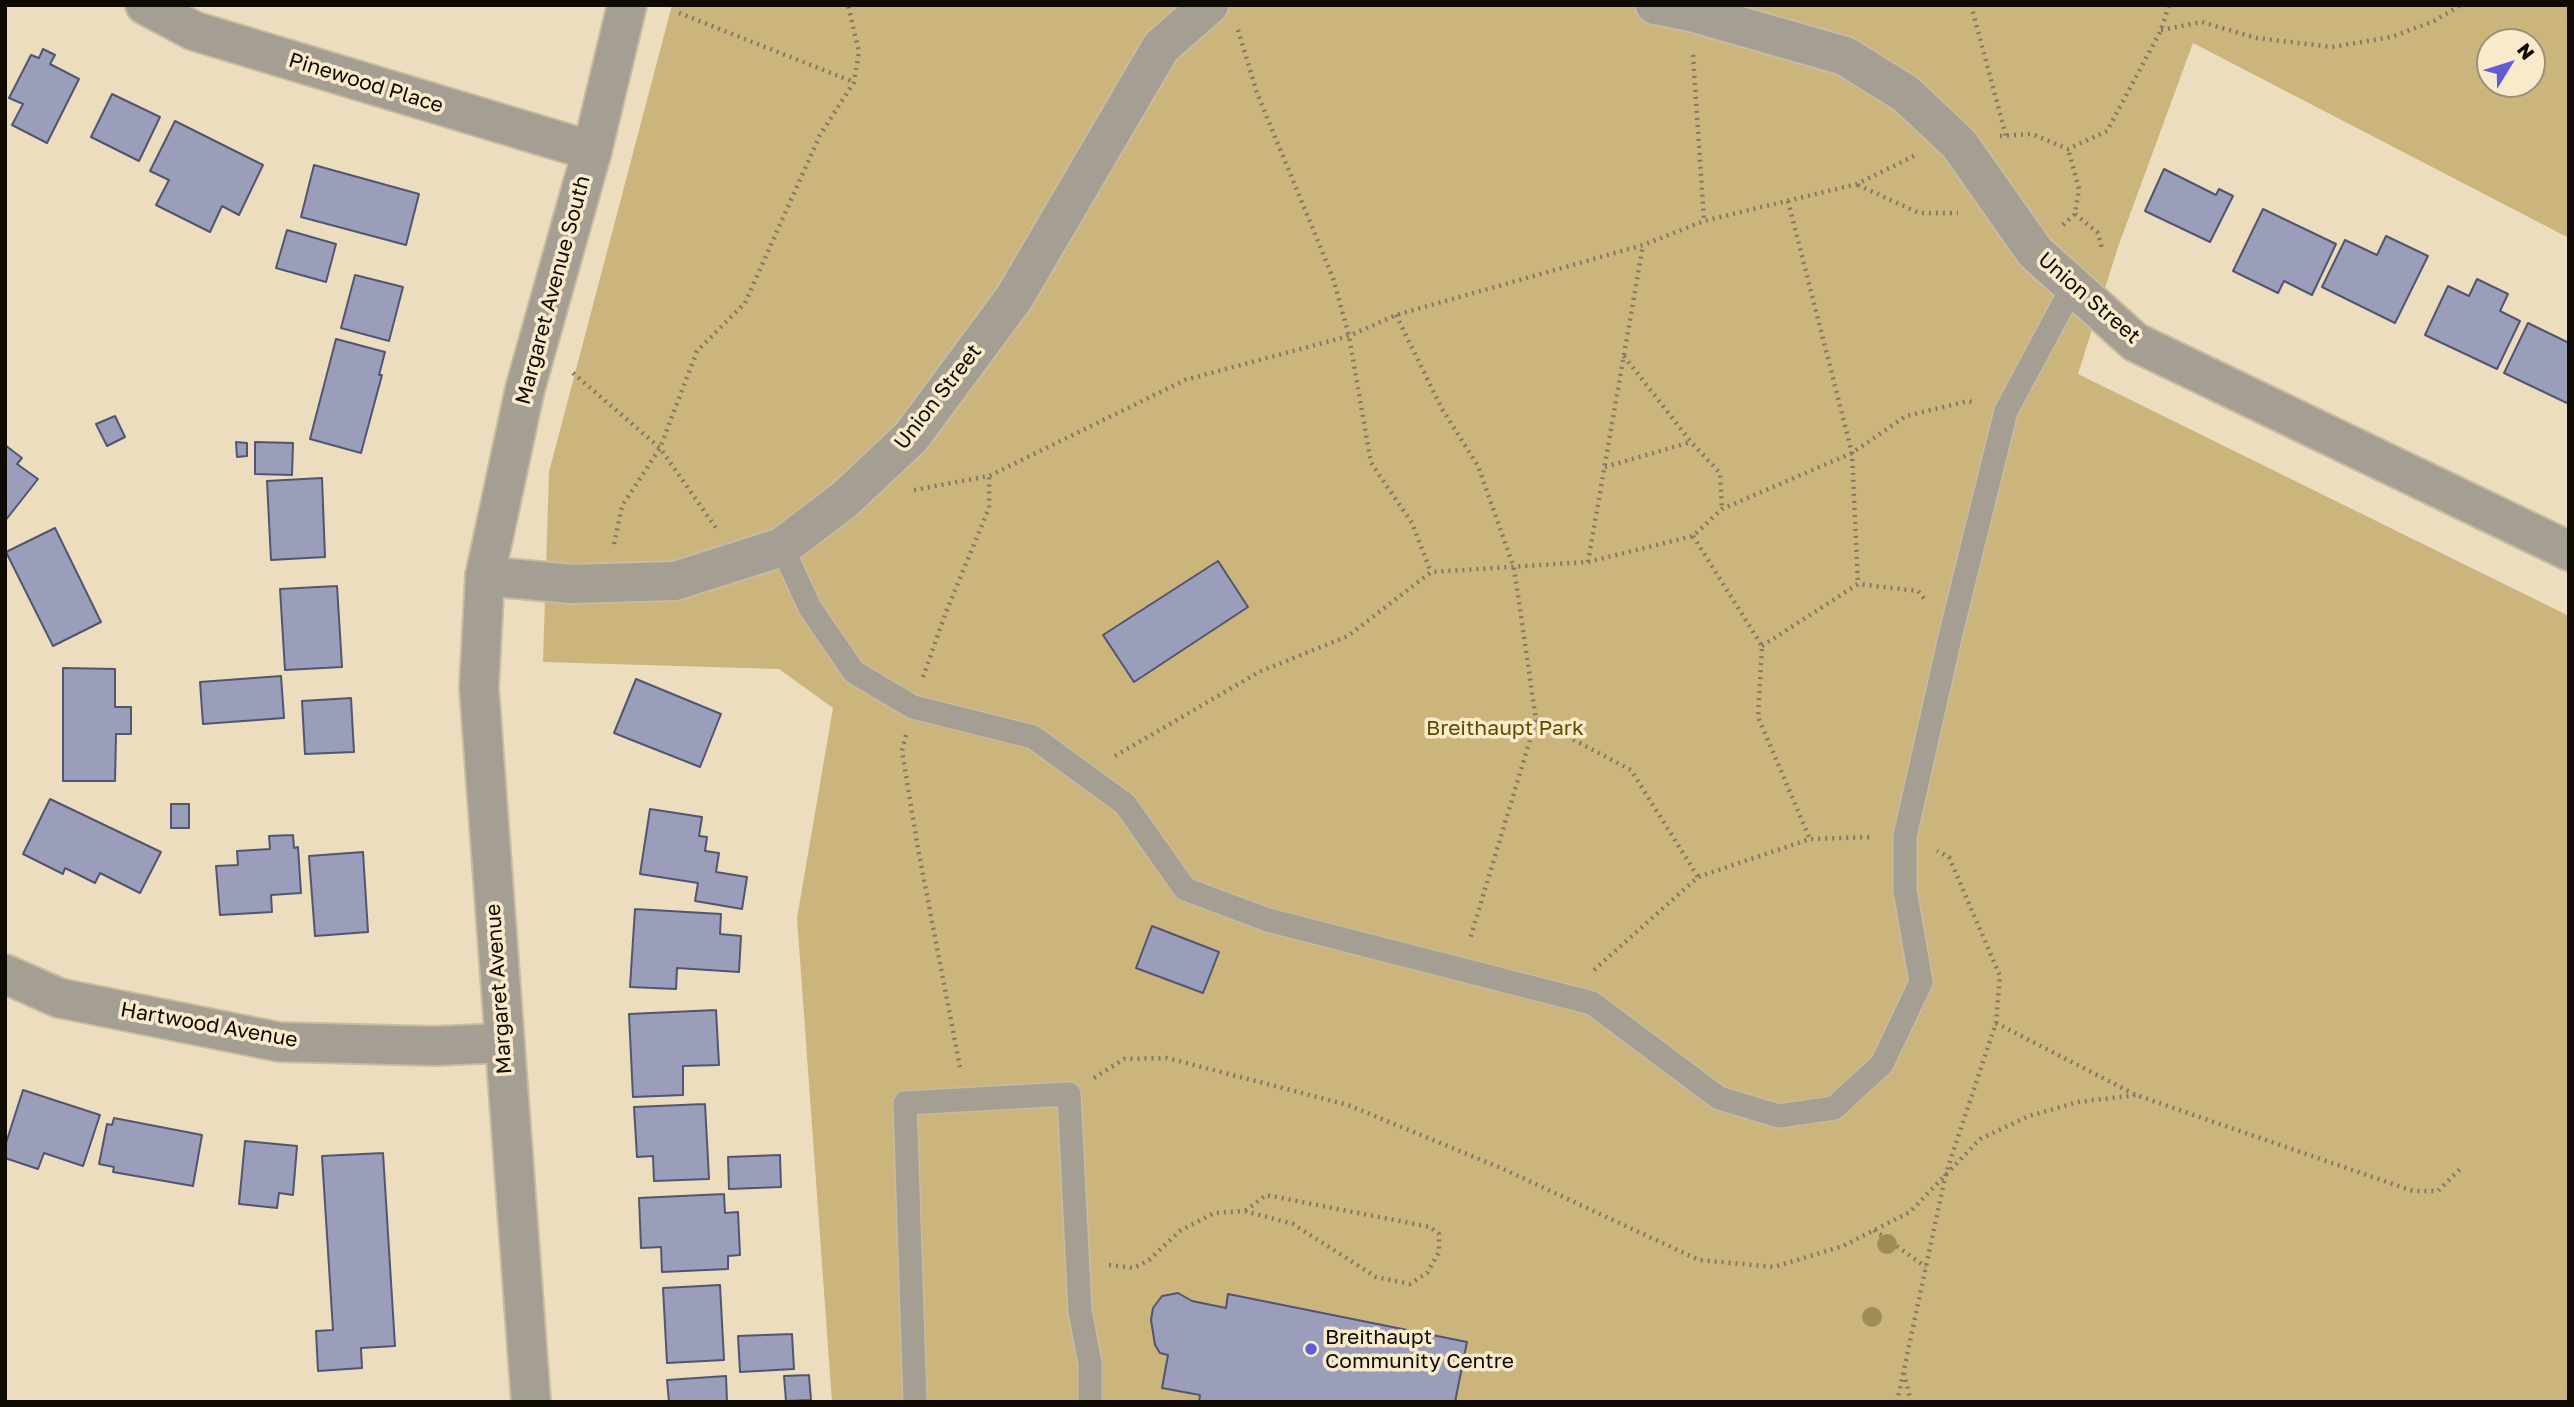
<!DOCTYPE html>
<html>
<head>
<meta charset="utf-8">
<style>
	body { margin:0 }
	#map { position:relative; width:2574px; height:1407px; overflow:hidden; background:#ebddbe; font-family:"Golos Text",sans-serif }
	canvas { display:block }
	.frame { position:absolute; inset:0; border:7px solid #0f0b03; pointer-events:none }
	.north { position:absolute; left:2476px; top:28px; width:70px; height:70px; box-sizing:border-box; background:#f8eacb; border:2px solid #9b917b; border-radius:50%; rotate:52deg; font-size:19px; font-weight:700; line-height:28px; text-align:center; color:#0f0b03 }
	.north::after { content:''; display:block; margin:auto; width:24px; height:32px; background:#615cd5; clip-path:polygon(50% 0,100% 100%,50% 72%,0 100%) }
</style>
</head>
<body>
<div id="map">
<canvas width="2574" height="1407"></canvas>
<div class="frame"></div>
<div class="north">N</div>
</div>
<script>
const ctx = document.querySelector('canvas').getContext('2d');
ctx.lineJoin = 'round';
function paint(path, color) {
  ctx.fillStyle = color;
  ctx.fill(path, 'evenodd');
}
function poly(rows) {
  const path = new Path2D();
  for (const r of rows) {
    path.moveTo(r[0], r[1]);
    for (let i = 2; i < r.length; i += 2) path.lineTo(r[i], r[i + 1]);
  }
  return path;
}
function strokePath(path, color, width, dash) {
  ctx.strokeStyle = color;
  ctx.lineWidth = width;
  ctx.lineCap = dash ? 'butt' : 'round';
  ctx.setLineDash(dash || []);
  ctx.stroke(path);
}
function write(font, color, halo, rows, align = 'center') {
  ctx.font = font + ' "Golos Text",sans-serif';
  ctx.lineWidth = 7;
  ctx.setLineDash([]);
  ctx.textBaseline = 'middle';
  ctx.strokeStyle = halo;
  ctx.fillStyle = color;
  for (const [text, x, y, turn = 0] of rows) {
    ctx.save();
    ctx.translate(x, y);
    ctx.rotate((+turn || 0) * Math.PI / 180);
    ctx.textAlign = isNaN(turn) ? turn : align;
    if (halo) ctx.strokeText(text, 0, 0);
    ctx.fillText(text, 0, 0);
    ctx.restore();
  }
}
const green = poly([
	[672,5,2569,5,2569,238,2193,43,2118,247,2078,374,2569,616,2569,1402,832,1402,797,918,833,708,779,669,543,662,549,472],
	[2490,42,2532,42,2532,84,2490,84]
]);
const building = poly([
	[43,49,55,55,50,64,79,79,47,143,12,125,23,104,9,98,31,55,39,58,43,49],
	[112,94,160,117,139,161,91,137,112,94],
	[175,121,263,165,239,215,222,206,210,232,156,205,169,180,150,171,175,121],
	[314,165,419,194,406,245,301,217,314,165],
	[2164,169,2216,195,2219,189,2233,196,2210,242,2145,211,2164,169],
	[2263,209,2336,244,2312,295,2284,281,2278,293,2233,271,2263,209],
	[287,230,336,244,326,282,276,268,287,230],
	[2386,236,2428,256,2395,323,2322,287,2345,240,2377,255,2386,236],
	[355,275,403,287,389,341,341,328,355,275],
	[2477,279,2508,294,2500,311,2520,321,2497,369,2425,335,2448,286,2469,296,2477,279],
	[2528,323,2569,343,2569,404,2504,373,2528,323],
	[336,339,385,352,379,375,382,375,361,453,310,439,336,339],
	[115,416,125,437,107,446,96,424,115,416],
	[236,442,247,443,247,456,237,457,236,442],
	[255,442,293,443,292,475,255,474,255,442],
	[5,445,22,458,17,464,38,479,5,521,5,445],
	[322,478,325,557,271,560,267,481,322,478],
	[55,528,101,622,53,646,6,552,55,528],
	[1218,561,1248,607,1134,682,1103,635,1218,561],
	[337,586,342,667,285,670,280,589,337,586],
	[63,668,115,669,115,707,131,707,131,734,116,734,115,781,63,781,63,668],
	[281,676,284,718,203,724,200,682,281,676],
	[636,679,721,714,700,767,614,733,636,679],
	[351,698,354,752,305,754,302,701,351,698],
	[50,799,161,852,140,893,100,873,95,883,65,868,63,874,23,854,50,799],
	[171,804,189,804,189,828,171,828,171,804],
	[650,809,702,817,699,836,707,837,705,851,719,853,716,872,747,877,742,909,695,901,698,883,640,874,650,809],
	[293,835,294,848,298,847,301,893,271,895,272,912,220,915,216,866,238,865,237,851,270,849,269,836,293,835],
	[363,852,368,932,315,936,309,856,363,852],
	[635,909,721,914,720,934,741,936,739,972,677,968,676,989,630,987,635,909],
	[1152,926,1219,952,1203,993,1136,968,1152,926],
	[716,1010,719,1065,683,1066,683,1095,633,1097,629,1014,716,1010],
	[23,1090,100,1115,83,1166,44,1153,38,1169,5,1158,5,1146,23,1090],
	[705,1104,709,1179,654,1181,653,1156,637,1157,634,1107,705,1104],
	[114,1118,202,1135,193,1186,113,1172,114,1167,99,1164,107,1124,112,1125,114,1118],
	[245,1141,297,1146,293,1195,279,1193,277,1208,239,1204,245,1141],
	[383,1153,395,1346,361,1348,362,1368,318,1371,316,1331,333,1330,322,1156,383,1153],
	[780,1155,781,1187,729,1189,728,1157,780,1155],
	[724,1194,725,1213,738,1212,740,1255,728,1256,728,1269,662,1272,661,1247,641,1248,639,1198,724,1194],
	[720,1285,724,1360,667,1363,663,1288,720,1285],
	[1178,1293,1192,1301,1226,1308,1228,1294,1467,1342,1455,1402,1199,1402,1200,1395,1162,1388,1168,1355,1160,1353,1155,1345,1151,1320,1153,1308,1162,1296,1178,1293],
	[792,1334,794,1369,740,1372,738,1336,792,1334],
	[809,1375,811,1400,786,1401,784,1376,809,1375],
	[726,1376,727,1402,669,1402,667,1380,726,1376]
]);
const path = poly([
	[1971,5,2006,136],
	[679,13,854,82],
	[1238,30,1257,93,1333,278,1349,336,1371,463,1412,523,1431,572],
	[2161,30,2202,22,2256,38,2332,47,2391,37,2434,21,2461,5],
	[1693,55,1704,221],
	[2000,136,2032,134,2068,149,2107,131,2161,30,2169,5],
	[1858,185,1919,213,1958,213],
	[1788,201,1852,453,1858,584],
	[2075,214,2098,233,2102,249],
	[2063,225,2075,214,2079,189,2068,149],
	[1396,315,1442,409,1478,466,1514,568,1536,720,1470,939],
	[1624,356,1691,442,1720,473,1722,509],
	[573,373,660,448,716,528],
	[1605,467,1691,442],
	[914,490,989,476,1185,380,1349,336,1396,315,1643,245,1704,221,1857,184,1914,156],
	[1693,536,1762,646,1758,717,1810,839],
	[614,544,622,506,660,448,697,351,745,303,820,135,854,82,859,52,848,5],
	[1588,562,1643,245],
	[1762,646,1858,584,1918,591,1926,601],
	[923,677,946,612,989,508,989,476],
	[1536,720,1631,770,1698,877],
	[906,735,902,751,918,849,960,1067],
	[1115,756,1259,672,1348,636,1431,572,1588,562,1693,536,1722,509,1852,453,1906,416,1968,401,1975,403],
	[1594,970,1698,877,1810,839,1873,837],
	[1996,1023,2136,1095,2413,1191,2438,1191,2461,1168],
	[1094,1078,1124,1059,1167,1058,1348,1105,1501,1168,1699,1260,1774,1267,1843,1246,1910,1212,1980,1139,2029,1116,2078,1102,2136,1095],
	[1874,1230,1926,1267],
	[1109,1265,1134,1268,1149,1260,1180,1231,1214,1213,1245,1211,1293,1224,1376,1277,1410,1284,1427,1273,1439,1252,1439,1234,1430,1227,1266,1195,1245,1211],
	[1904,1373,1911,1402],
	[1897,1402,1946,1173,1996,1023,2000,976,1949,857,1937,851]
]);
const service = poly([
	[782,547,810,608,854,672,913,707,1033,737,1125,804,1185,889,1268,920,1592,1003,1719,1098,1779,1116,1834,1108,1882,1064,1921,982,1905,890,1905,836,1951,633,2006,411,2073,286],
	[915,1402,905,1103,1069,1094,1080,1311,1090,1363,1090,1402]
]);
const minor = poly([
	[145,5,194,31,592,151],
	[1655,5,1691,12,1845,56,1906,94,1959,144,2035,252,2135,342,2569,551],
	[485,576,572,584,675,581,782,547,844,500,911,437,1014,298,1161,47,1209,5],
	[5,974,59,998,279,1042,434,1046,503,1043]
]);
const tertiary = poly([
	[531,1402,479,687,485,576,525,389,592,151,627,5]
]);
const trees = [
	[1887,1244],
	[1872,1317]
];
const markers = [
	[1311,1349,7,"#615cd5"]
];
const streetNames = [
	["Pinewood Place",366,83,17],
	["Margaret Avenue South",553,290,-75],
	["Union Street",2089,298,41],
	["Union Street",938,397,-52],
	["Margaret Avenue",499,989,-94],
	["Hartwood Avenue",209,1025,10]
];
const parkNames = [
	["Breithaupt Park",1505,728]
];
const poiNames = [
	["Breithaupt",1325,1337],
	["Community Centre",1325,1361]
];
paint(green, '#ccb47d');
paint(building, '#9a9ebb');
strokePath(building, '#535570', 2);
strokePath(service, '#c8bba0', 26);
strokePath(minor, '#c8bba0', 42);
strokePath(tertiary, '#c8bba0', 42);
strokePath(path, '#827965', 4.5, [2, 5]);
strokePath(service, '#a49f92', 23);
strokePath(minor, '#a49f92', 38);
strokePath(tertiary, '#a49f92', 38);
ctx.fillStyle = '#9f8c56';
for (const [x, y] of trees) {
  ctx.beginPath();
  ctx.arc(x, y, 10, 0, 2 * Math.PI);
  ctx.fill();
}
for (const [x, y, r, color] of markers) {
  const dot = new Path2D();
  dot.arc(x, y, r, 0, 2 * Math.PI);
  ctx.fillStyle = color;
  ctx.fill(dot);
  strokePath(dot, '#f8eacb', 2.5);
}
write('21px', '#0f0b03', '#f8eacb', streetNames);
write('21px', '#614900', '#f8eacb', parkNames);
write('21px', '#0f0b03', '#f8eacb', poiNames, 'left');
</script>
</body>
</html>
